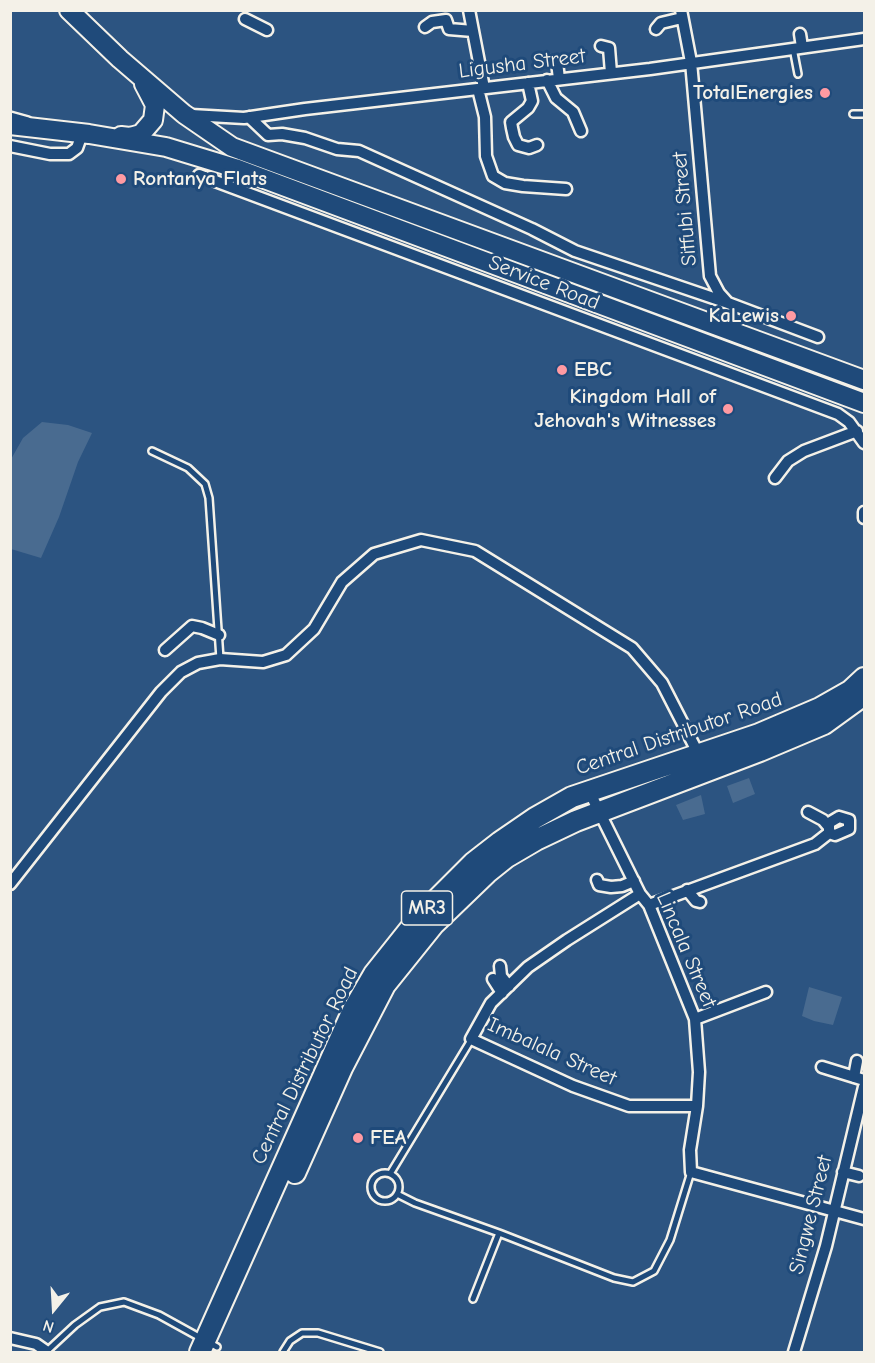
<!DOCTYPE html>
<html>
<head>
<meta charset="utf-8">
<style>
	body { margin:0 }
	#map { position:relative; width:875px; height:1363px; overflow:hidden; background:#2c5481; font-family:"Comic Neue",sans-serif }
	canvas { display:block }
	.frame { position:absolute; inset:0; border:12px solid #f4f1e8; pointer-events:none }
	.north { position:absolute; left:24px; top:1279px; width:60px; height:60px; -webkit-text-stroke:4px #1f4a7a; paint-order:stroke; rotate:198deg; font-size:16px; font-weight:700; line-height:24px; text-align:center; color:#f4f1e8 }
	.north::after { content:''; display:block; margin:auto; width:21px; height:27px; background:#f4f1e8; clip-path:polygon(50% 0,100% 100%,50% 72%,0 100%) }
</style>
</head>
<body>
<div id="map">
<canvas width="875" height="1363"></canvas>
<div class="frame"></div>
<div class="north">N</div>
</div>
<script>
const ctx = document.querySelector('canvas').getContext('2d');
ctx.lineJoin = 'round';
function paint(path, color) {
  ctx.fillStyle = color;
  ctx.fill(path, 'evenodd');
}
function poly(rows) {
  const path = new Path2D();
  for (const r of rows) {
    if (r.length === 3) {
      path.moveTo(r[0] + r[2], r[1]);
      path.arc(r[0], r[1], r[2], 0, 2 * Math.PI);
      continue;
    }
    path.moveTo(r[0], r[1]);
    for (let i = 2; i < r.length; i += 2) path.lineTo(r[i], r[i + 1]);
  }
  return path;
}
function strokePath(path, color, width, dash) {
  ctx.strokeStyle = color;
  ctx.lineWidth = width;
  ctx.lineCap = dash ? 'butt' : 'round';
  ctx.setLineDash(dash || []);
  ctx.stroke(path);
}
function write(font, color, halo, rows, align = 'center') {
  ctx.font = font + ' "Comic Neue",sans-serif';
  ctx.lineWidth = 6;
  ctx.setLineDash([]);
  ctx.textBaseline = 'middle';
  ctx.strokeStyle = halo;
  ctx.fillStyle = color;
  for (const [text, x, y, turn = 0] of rows) {
    ctx.save();
    ctx.translate(x, y);
    ctx.rotate((+turn || 0) * Math.PI / 180);
    ctx.textAlign = isNaN(turn) ? turn : align;
    if (halo) ctx.strokeText(text, 0, 0);
    ctx.fillText(text, 0, 0);
    ctx.restore();
  }
}
const green = poly([
	[42,422,68,425,92,433,78,462,59,517,41,558,11,549,10,461,23,438],
	[749,778,755,794,733,803,727,786],
	[701,795,705,814,683,820,676,805],
	[809,987,842,997,833,1025,814,1021,802,1016]
]);
const lane = poly([
	[793,48,798,74],
	[853,114,864,114],
	[10,115,28,120],
	[152,451,188,468,205,484,209,498,220,659],
	[385,1187,14],
	[390,1174,471,1040],
	[397,1194,415,1203,499,1233,614,1278,633,1282,654,1271,670,1240,691,1172],
	[473,1299,499,1233],
	[46,1352,75,1325,100,1307,124,1302,159,1315,217,1347],
	[283,1352,290,1341,302,1333,318,1333,380,1352]
]);
const street = poly([
	[469,10,484,88],
	[681,10,691,62,710,276,719,293,728,303,818,337],
	[245,19,267,30],
	[425,27,432,22,446,20,449,29,473,31],
	[656,29,661,23,682,18],
	[800,34,802,47],
	[601,46,609,48,611,73],
	[544,60,557,62,559,79],
	[547,80,556,98,573,112,581,131],
	[528,83,532,101,528,108,511,122,512,128,514,137,518,145,529,148,537,145],
	[478,89,485,117,486,156,493,176,505,183,523,186,566,189],
	[191,115,244,118,305,109,650,69,864,39],
	[249,117,268,135,282,134,305,138,337,149,359,151,532,229,575,251,728,303],
	[10,146,50,154,69,154,77,148,82,134],
	[199,175,838,414,849,422,864,443],
	[775,478,788,461,804,451,857,431],
	[864,512,864,518],
	[165,650,192,626,202,628,219,635],
	[589,791,640,894,649,905,695,1019,699,1072,697,1106,690,1150,691,1172,864,1219],
	[808,812,823,820,829,827],
	[839,817,849,820,849,829,835,835,829,833,829,823,839,817],
	[597,880,599,885,611,887,622,886,634,881],
	[10,884,161,692,181,672,198,663,220,659,263,662,286,655,314,629,342,582,374,554,421,540,475,551,632,648,662,683,700,757],
	[687,890,696,901,700,902],
	[640,894,567,940,528,967,491,1003,471,1039,573,1086,629,1106,697,1106],
	[649,905,815,844,829,833],
	[500,966,501,976,509,986],
	[493,979,502,993],
	[695,1019,766,992],
	[822,1067,864,1080],
	[854,1077,857,1061],
	[843,1172,859,1176],
	[10,1338,36,1344,46,1351],
	[794,1352,826,1246,864,1087]
]);
const primary = poly([
	[69,10,120,59,184,114,232,147,864,380],
	[10,125,89,134,166,147,235,168,864,403],
	[121,136,130,137,141,134,153,120,155,105,144,84]
]);
const highway = poly([
	[295,1173,342,1068,385,985,434,924,487,873,507,857,536,840,576,821,760,751,824,724,864,695],
	[200,1352,353,1010,374,974,421,915,473,863,500,842,535,818,572,797,759,734,820,708,850,691,864,678]
]);
const markers = [
	[825,93,6,"#ff9aa2"],
	[121,179,6,"#ff9aa2"],
	[791,316,6,"#ff9aa2"],
	[562,370,6,"#ff9aa2"],
	[728,409,6,"#ff9aa2"],
	[358,1138,6,"#ff9aa2"]
];
const shields = [
	[427,908,51]
];
const shieldNames = [
	["MR3",427,908]
];
const streetNames = [
	["Ligusha Street",522,64,-7],
	["Sitfubi Street",685,209,-95],
	["Service Road",544,283,21],
	["Central Distributor Road",679,734,-19],
	["Lincala Street",686,950,67],
	["Imbalala Street",552,1052,24],
	["Central Distributor Road",305,1066,-64],
	["Singwe Street",811,1215,-76]
];
const poiNames = [
	["TotalEnergies",813,93],
	["Rontanya Flats",133,179,"left"],
	["KaLewis",779,316],
	["EBC",574,370,"left"],
	["Kingdom Hall of",716,397],
	["Jehovah's Witnesses",716,421],
	["FEA",370,1138,"left"]
];
paint(green, '#496b90');
strokePath(lane, '#f4f1e8', 10);
strokePath(street, '#f4f1e8', 15);
strokePath(primary, '#f4f1e8', 22);
strokePath(highway, '#f4f1e8', 24);
strokePath(lane, '#1f4a7a', 5);
strokePath(street, '#1f4a7a', 10);
strokePath(primary, '#1f4a7a', 18);
strokePath(highway, '#1f4a7a', 20);
for (const [x, y, r, color] of markers) {
  const dot = new Path2D();
  dot.arc(x, y, r, 0, 2 * Math.PI);
  ctx.fillStyle = color;
  ctx.fill(dot);
  strokePath(dot, '#1f4a7a', 2);
}
for (const [x, y, w] of shields) {
  const box = new Path2D();
  box.roundRect(x - w / 2, y - 17, w, 34, 4.5);
  ctx.fillStyle = '#1f4a7a';
  ctx.fill(box);
  strokePath(box, '#f4f1e8', 1.5);
}
write('bold 20px', '#f4f1e8', null, shieldNames);
write('21px', '#f4f1e8', '#1f4a7a', streetNames);
write('bold 21px', '#f4f1e8', '#1f4a7a', poiNames, 'right');
</script>
</body>
</html>
